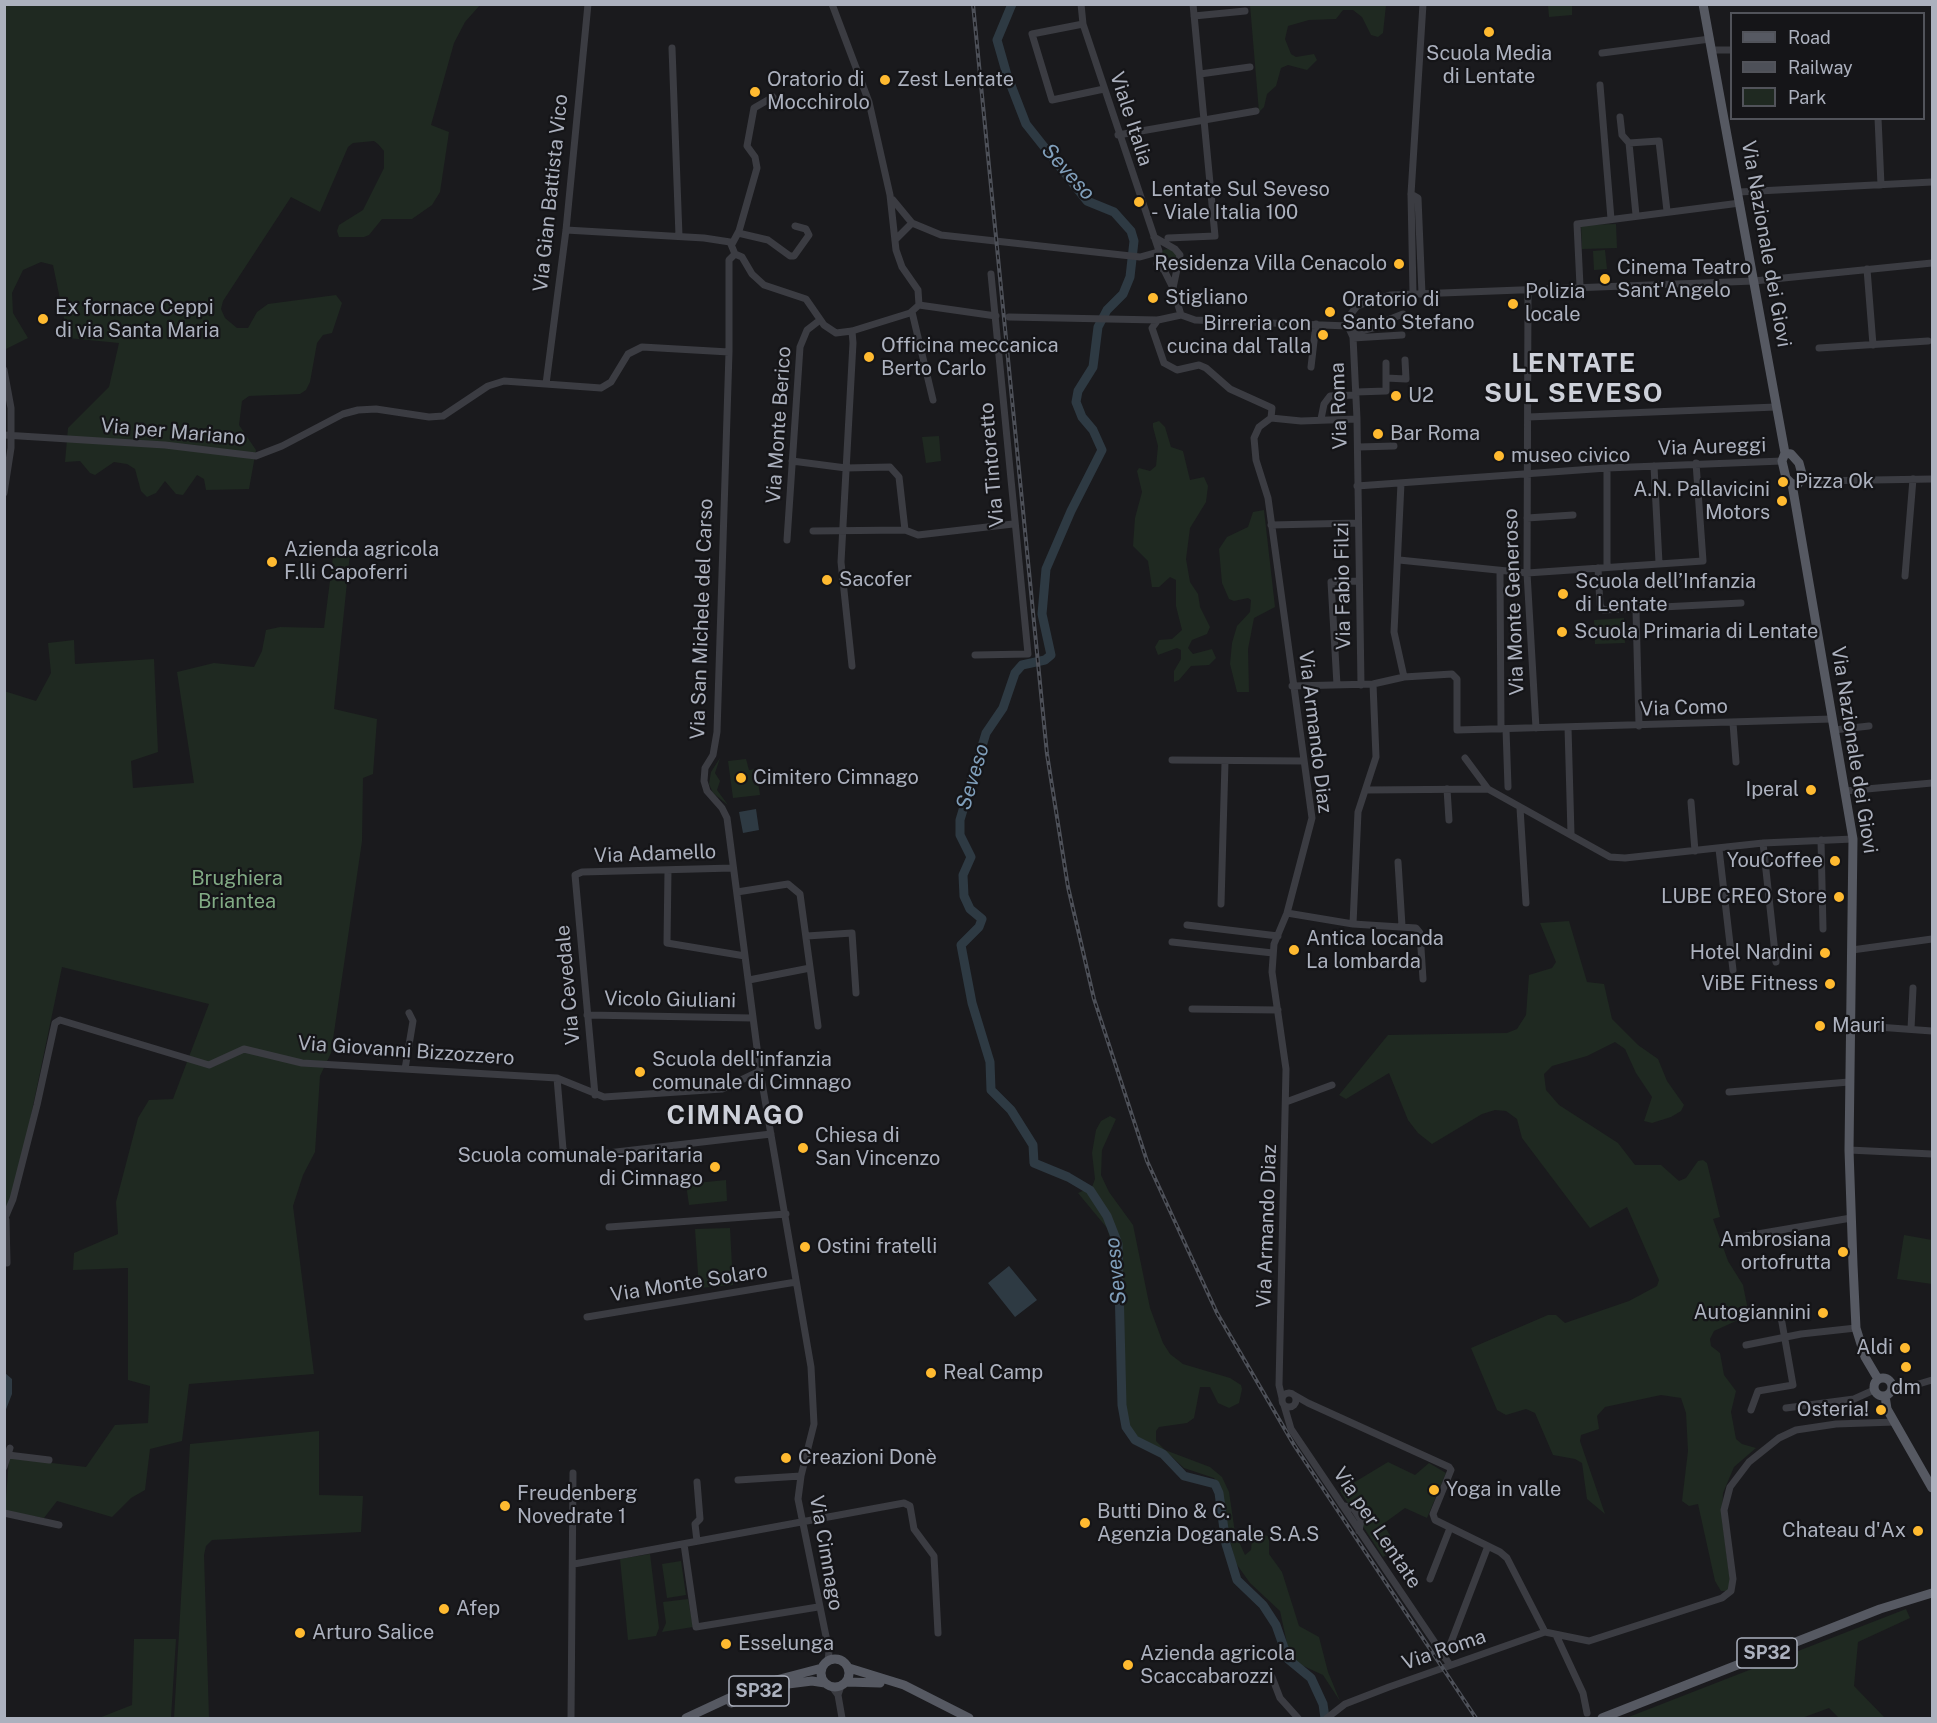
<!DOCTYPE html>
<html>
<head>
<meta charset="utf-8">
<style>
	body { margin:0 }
	#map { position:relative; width:1937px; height:1723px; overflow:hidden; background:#1a1a1d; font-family:"Public Sans",sans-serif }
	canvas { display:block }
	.frame { position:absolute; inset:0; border:6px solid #acb1be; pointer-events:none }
	.legend { position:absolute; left:1730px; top:12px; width:195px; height:108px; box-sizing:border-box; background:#151518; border:2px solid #51535a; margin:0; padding:8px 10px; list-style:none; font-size:18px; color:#acb1be }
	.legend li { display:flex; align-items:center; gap:12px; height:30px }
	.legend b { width:30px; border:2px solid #51535a }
</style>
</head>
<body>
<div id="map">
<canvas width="1937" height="1723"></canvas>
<div class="frame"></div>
<ul class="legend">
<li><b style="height:8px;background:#565962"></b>Road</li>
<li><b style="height:8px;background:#4d5058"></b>Railway</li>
<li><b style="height:16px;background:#1f2921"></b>Park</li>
</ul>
</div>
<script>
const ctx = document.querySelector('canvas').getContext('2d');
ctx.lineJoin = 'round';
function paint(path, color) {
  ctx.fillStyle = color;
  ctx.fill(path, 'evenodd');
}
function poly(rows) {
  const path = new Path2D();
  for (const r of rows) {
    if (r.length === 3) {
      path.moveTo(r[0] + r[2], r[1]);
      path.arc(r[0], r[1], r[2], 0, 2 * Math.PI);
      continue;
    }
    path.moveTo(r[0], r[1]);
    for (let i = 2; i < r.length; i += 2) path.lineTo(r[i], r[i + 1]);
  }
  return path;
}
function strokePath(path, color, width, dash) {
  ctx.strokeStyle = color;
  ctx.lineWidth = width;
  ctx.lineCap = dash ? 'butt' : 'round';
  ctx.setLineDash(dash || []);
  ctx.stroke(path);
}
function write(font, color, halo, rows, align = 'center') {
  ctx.font = font + ' "Public Sans",sans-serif';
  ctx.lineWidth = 4.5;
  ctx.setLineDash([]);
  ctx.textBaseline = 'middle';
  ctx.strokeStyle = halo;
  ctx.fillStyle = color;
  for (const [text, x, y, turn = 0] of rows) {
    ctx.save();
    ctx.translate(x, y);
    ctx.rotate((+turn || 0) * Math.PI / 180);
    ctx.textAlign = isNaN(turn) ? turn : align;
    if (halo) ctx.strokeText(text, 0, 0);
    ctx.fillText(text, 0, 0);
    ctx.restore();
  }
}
const green = poly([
	[5,5,480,5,465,22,454,43,431,125,449,132,440,192,432,205,412,219,382,219,369,235,364,237,339,237,337,231,339,225,363,210,384,168,384,151,378,144,374,141,353,143,348,147,320,212,291,197,223,301,221,309,225,318,237,328,248,328,257,312,268,304,336,295,342,303,332,333,323,335,317,343,310,382,306,390,300,394,249,396,242,401,239,425,256,450,249,489,206,490,204,479,197,475,183,495,176,494,165,481,156,493,147,497,141,491,135,469,127,464,114,462,95,475,90,473,80,461,65,462,68,428,109,387,119,343,68,338,53,265,41,262,23,270,12,293,13,313,28,338,6,349,5,357],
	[1250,5,1386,5,1383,33,1378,37,1371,35,1362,17,1353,10,1343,10,1336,19,1309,20,1288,26,1285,39,1291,54,1296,57,1314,54,1317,60,1307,70,1288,65,1281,68,1276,86,1267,94,1264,107,1259,112],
	[1548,5,1572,5,1572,15,1549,17],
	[1616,224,1617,248,1582,249,1581,225],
	[1168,259,10],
	[1605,250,1607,269,1594,270,1593,251],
	[1159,421,1165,427,1171,447,1183,451,1190,480,1204,477,1208,486,1206,502,1190,528,1186,559,1190,582,1198,594,1200,607,1210,627,1207,634,1192,640,1188,648,1193,654,1212,649,1216,658,1209,665,1191,666,1179,680,1174,682,1174,671,1181,659,1181,650,1177,648,1158,655,1155,647,1159,640,1172,639,1182,630,1176,606,1176,580,1170,577,1159,587,1152,587,1148,561,1133,546,1135,518,1142,492,1137,471,1139,468,1150,471,1156,466,1158,446,1153,427,1153,423],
	[939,436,941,461,926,463,922,437],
	[1264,510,1275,607,1254,618,1248,649,1249,692,1237,692,1230,664,1232,643,1237,626,1250,612,1251,600,1248,598,1234,601,1229,599,1222,583,1219,549,1227,537,1248,527,1253,512],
	[334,549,350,553,334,709,377,719,373,774,363,778,362,841,331,1053,320,1076,315,1152,303,1175,293,1206,314,1374,189,1384,182,1441,150,1449,145,1490,131,1498,112,1517,57,1501,44,1518,5,1511,9,1458,86,1467,115,1425,148,1423,150,1386,128,1380,128,1268,73,1270,74,1253,118,1234,116,1202,138,1118,149,1100,173,1099,209,1004,62,967,10,1216,5,1216,4,691,36,701,51,673,48,643,74,640,75,664,154,659,158,752,131,761,133,788,194,783,177,672,214,663,254,667,262,651,266,630,280,627,324,628],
	[1624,618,1625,643,1595,644,1594,620],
	[720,758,715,773,720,781,717,790,728,805,713,793,709,784,711,772],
	[746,759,749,770,756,769,760,795,733,798,728,761],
	[1569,921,1587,982,1604,984,1612,1019,1638,1045,1658,1059,1667,1081,1684,1105,1681,1111,1671,1117,1652,1123,1644,1121,1652,1097,1636,1073,1625,1049,1615,1042,1587,1056,1552,1066,1544,1074,1546,1090,1559,1105,1618,1143,1635,1165,1661,1165,1679,1181,1686,1178,1698,1161,1703,1160,1707,1163,1720,1217,1713,1219,1728,1261,1743,1285,1749,1315,1714,1331,1710,1339,1711,1346,1720,1353,1724,1375,1736,1391,1731,1412,1736,1439,1742,1444,1756,1448,1734,1467,1723,1493,1722,1518,1730,1581,1728,1591,1721,1591,1715,1581,1698,1504,1689,1506,1682,1501,1688,1451,1686,1413,1681,1398,1661,1395,1605,1407,1597,1416,1599,1429,1581,1435,1580,1441,1605,1514,1587,1499,1582,1463,1575,1459,1553,1455,1535,1413,1526,1409,1506,1415,1497,1410,1471,1348,1548,1315,1556,1315,1565,1323,1629,1301,1657,1286,1659,1280,1627,1207,1590,1228,1522,1138,1517,1119,1506,1111,1495,1110,1482,1114,1432,1144,1418,1133,1408,1120,1389,1073,1346,1099,1339,1095,1388,1035,1507,1033,1517,1029,1526,1015,1529,975,1552,968,1556,962,1540,923],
	[1110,1116,1116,1119,1102,1150,1101,1175,1109,1192,1133,1225,1150,1308,1163,1343,1170,1354,1183,1364,1230,1378,1241,1385,1242,1389,1239,1403,1229,1408,1218,1403,1210,1387,1200,1387,1194,1418,1187,1423,1159,1427,1156,1431,1156,1441,1165,1450,1210,1467,1222,1477,1229,1492,1235,1533,1245,1555,1251,1550,1253,1528,1269,1537,1269,1554,1282,1572,1299,1626,1319,1637,1328,1672,1340,1701,1323,1675,1297,1663,1290,1657,1280,1611,1250,1583,1235,1562,1218,1483,1214,1478,1184,1468,1170,1455,1142,1442,1126,1423,1125,1401,1121,1400,1117,1261,1107,1228,1078,1193,1092,1187,1095,1179,1092,1153,1096,1130,1101,1121],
	[726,1180,727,1201,689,1205,686,1184],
	[730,1228,733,1285,699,1288,695,1229],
	[1904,1235,1932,1240,1932,1284,1897,1279],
	[319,1431,319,1495,363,1496,361,1532,212,1540,206,1546,204,1555,209,1718,174,1718,190,1444],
	[1388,1462,1415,1475,1429,1463,1446,1473,1427,1518,1405,1508,1383,1524,1398,1548,1383,1557,1340,1491],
	[650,1554,659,1628,656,1636,628,1640,620,1559],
	[681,1561,686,1595,667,1598,662,1564],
	[688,1599,693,1627,662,1632,666,1623,663,1602],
	[1906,1609,1910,1618,1858,1642,1854,1686,1885,1718,1839,1718,1829,1708,1802,1718,1626,1718],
	[134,1639,176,1639,171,1718,99,1718,132,1705]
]);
const water = poly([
	[756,809,759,830,743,833,739,812],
	[1009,1266,1037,1300,1015,1317,988,1283],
	[5,1373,12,1379,12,1394,5,1412]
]);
const river = poly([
	[1012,4,997,40,1007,75,1026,124,1087,201,1114,212,1131,231,1134,241,1130,277,1123,294,1107,310,1098,327,1093,367,1078,391,1076,402,1082,417,1093,430,1102,450,1071,511,1046,569,1042,614,1051,655,1045,660,1022,665,1015,673,1003,708,986,733,960,820,960,835,971,857,963,875,964,896,970,909,982,919,979,927,961,945,972,1003,990,1062,991,1090,1011,1110,1033,1145,1034,1163,1068,1177,1090,1190,1107,1216,1118,1244,1122,1405,1126,1427,1135,1440,1163,1454,1184,1476,1215,1484,1219,1493,1226,1544,1237,1580,1263,1605,1276,1625,1288,1659,1311,1678,1323,1704,1325,1718]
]);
const minor = poly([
	[1081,4,1083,24,1159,251,1157,264,1164,270,1173,288,1181,315],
	[1194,16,1245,11],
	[1083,24,1032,34,1052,100,1104,89],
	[672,48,679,236],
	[1713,50,1732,50],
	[1602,53,1710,39],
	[1200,74,1250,67],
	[1600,85,1611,219],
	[1620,117,1622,135,1629,143,1636,215],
	[1878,118,1881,185],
	[1118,135,1256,111],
	[1629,143,1659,141,1667,211],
	[1739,192,1932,182],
	[1411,194,1418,198,1422,294],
	[893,200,912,223,941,235,1140,257,1158,252],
	[566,230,704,238,730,242,735,254],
	[738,233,768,240,790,256,794,256,809,235,806,229,795,226],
	[1154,237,1175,249,1180,255,1173,288],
	[1168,238,1215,236,1193,4],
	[895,240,912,223],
	[732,244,739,231,757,168,755,157,747,146,754,108,773,97],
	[735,254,729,260,729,352,717,732,713,755,705,768,704,781,707,791,722,808,727,818,760,1071,811,1367,814,1424,801,1476,798,1499,829,1651,828,1661],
	[735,254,742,257,752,274,764,285,806,299,824,325,836,333,852,331,910,313,919,305,918,290,902,267,896,250,890,195,869,102,832,4],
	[1867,269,1873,345],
	[1580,286,1577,224,1740,203],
	[1528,291,1527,573,1536,728],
	[1413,293,1411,194,1423,4],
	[919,305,996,316],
	[912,312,933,400],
	[1181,315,1195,320,1348,326],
	[1009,317,1158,320,1181,315],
	[1158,320,1152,328,1164,363,1177,370,1199,365,1206,368,1230,389,1272,408,1271,418],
	[1348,326,1350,315,1357,306,1390,295,1754,281,1932,263],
	[1348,326,1353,337,1357,419,1361,685],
	[852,331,853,343,841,562,852,666],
	[1353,333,1380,326,1380,323,1403,314],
	[1353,338,1402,335],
	[1819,348,1928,341],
	[1311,367,1316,324],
	[4,370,11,408,11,448,4,493],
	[1386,378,1406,379,1405,360],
	[546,384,566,230,588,4],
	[1356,392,1386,391,1386,363],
	[1528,417,1776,407],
	[1271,418,1259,427,1254,438,1256,460,1268,498,1312,818,1287,913,1274,944,1272,972,1286,1069,1279,1385,1282,1398],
	[1271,418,1301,421,1357,419],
	[1321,419,1324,404,1330,396,1356,395],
	[4,435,165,445,256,456,282,446,343,414,358,410,376,409,429,417,443,416,488,386,504,381,601,388,611,382,628,354,642,347,729,352],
	[1358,447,1394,446],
	[792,461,846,468,890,467,899,477,905,530,918,535,1013,524],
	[1654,466,1659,563],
	[1607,468,1607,566],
	[1802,479,1813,481,1932,479],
	[1401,483,1394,632,1404,677],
	[1357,486,1607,468,1782,461],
	[1527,518,1573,515],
	[1271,525,1358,523],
	[813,531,905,530],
	[787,540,800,347,807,330,820,320],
	[1399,560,1527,573,1703,561,1696,463],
	[1598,568,1600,605,1603,610,1741,603],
	[1500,571,1501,729],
	[1905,576,1913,479],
	[1636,610,1639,726],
	[975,655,1028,654,991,274],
	[1337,685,1331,582,1359,581],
	[1292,686,1373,684,1404,677,1452,674,1457,679,1457,730,1832,719],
	[1733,723,1736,762],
	[1568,727,1571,834],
	[1506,729,1508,787],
	[1834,730,1869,726],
	[1465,758,1488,789],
	[1172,760,1304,761],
	[1447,789,1449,820],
	[1367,790,1488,789,1610,857,1625,858,1763,843,1853,839],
	[1845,791,1932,783],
	[1691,802,1695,851],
	[1520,808,1526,903],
	[1821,840,1823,929],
	[1763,843,1776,962],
	[1719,849,1733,970],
	[1398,862,1402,926],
	[668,870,667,943,745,956],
	[737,892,788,884,800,894,818,1026],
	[1221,904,1225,762],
	[1287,913,1353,924,1416,928,1420,933,1423,979],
	[1353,924,1358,812,1376,757,1373,684],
	[1187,925,1278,936],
	[807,936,852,933,856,993],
	[1172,942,1273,953],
	[1852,950,1932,939],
	[749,980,810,968],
	[1192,1009,1278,1010],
	[587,1015,752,1018],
	[1850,1025,1932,1031],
	[1911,1029,1913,988],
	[405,1069,413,1021,409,1013],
	[557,1078,563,1149,567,1155,573,1157,771,1134],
	[1729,1092,1849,1082],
	[595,1095,575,875,582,872,733,868],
	[1286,1102,1332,1085],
	[1849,1150,1932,1154],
	[4,1220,13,1199,37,1105,55,1023,60,1020,209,1065,244,1049,302,1063,557,1078,604,1097,722,1089,760,1071],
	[6,1220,7,1263],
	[609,1227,786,1214],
	[1740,1237,1851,1218],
	[587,1317,796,1282],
	[1746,1345,1801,1334,1856,1328],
	[1892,1387,1912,1386,1932,1380],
	[1289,1400,7],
	[1294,1395,1308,1403,1449,1467,1451,1470,1433,1514,1435,1520,1500,1552,1507,1558,1545,1632],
	[1284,1405,1291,1429,1450,1665],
	[1786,1408,1854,1399,1874,1390],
	[1751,1410,1758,1391,1793,1385,1781,1317],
	[8,1455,49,1460],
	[4,1467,10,1448],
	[738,1480,801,1476],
	[1342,1505,1354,1509,1361,1520,1359,1531],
	[4,1513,59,1525],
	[697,1541,695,1524,700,1519,697,1482],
	[684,1544,696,1627,818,1607],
	[574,1564,904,1503,910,1506,914,1529,934,1556,938,1633],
	[1430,1579,1450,1528],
	[1556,1635,1583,1693,1587,1713],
	[1445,1658,1488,1546],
	[1272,1677,1280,1698,1298,1718],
	[832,1687,838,1695,841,1686],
	[838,1695,842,1718],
	[571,1718,573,1473],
	[1327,1718,1345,1704,1389,1687,1545,1632,1589,1641,1722,1598,1731,1591,1733,1579,1724,1510,1730,1487,1749,1462,1779,1438,1796,1430,1836,1424,1895,1422]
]);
const major = poly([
	[1703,4,1785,453],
	[1785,453,1791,454,1799,463,1802,474,1798,484,1792,484,1786,478,1782,461,1785,453],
	[1792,484,1853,839,1849,1150,1853,1265,1856,1328,1865,1357,1878,1379],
	[1883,1387,9],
	[1885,1396,1887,1409,1932,1488],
	[835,1673,14],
	[849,1668,904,1685,969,1718],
	[847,1682,880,1683],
	[731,1703,780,1685,812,1681,825,1683],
	[686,1718,757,1685,822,1668],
	[1602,1718,1880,1609,1932,1593]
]);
const rail = poly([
	[973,4,1047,754,1068,887,1094,999,1147,1161,1217,1313,1294,1445,1476,1718]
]);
const markers = [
	[1489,32,6,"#ffba30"],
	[885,80,6,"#ffba30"],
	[755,92,6,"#ffba30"],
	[1139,202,6,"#ffba30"],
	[1399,264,6,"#ffba30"],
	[1605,279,6,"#ffba30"],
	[1153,298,6,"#ffba30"],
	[1513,304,6,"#ffba30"],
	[1330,312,6,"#ffba30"],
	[43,319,6,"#ffba30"],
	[1323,335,6,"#ffba30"],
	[869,357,6,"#ffba30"],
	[1396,396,6,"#ffba30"],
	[1378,434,6,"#ffba30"],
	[1499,456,6,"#ffba30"],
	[1783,482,6,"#ffba30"],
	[1782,501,6,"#ffba30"],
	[272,562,6,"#ffba30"],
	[827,580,6,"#ffba30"],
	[1563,594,6,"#ffba30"],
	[1562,632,6,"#ffba30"],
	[741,778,6,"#ffba30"],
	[1811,790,6,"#ffba30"],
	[1835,861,6,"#ffba30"],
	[1839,897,6,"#ffba30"],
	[1294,950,6,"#ffba30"],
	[1825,953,6,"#ffba30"],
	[1830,984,6,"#ffba30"],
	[1820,1026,6,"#ffba30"],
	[640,1072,6,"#ffba30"],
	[803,1148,6,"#ffba30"],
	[715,1167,6,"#ffba30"],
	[805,1247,6,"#ffba30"],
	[1843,1252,6,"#ffba30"],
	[1823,1313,6,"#ffba30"],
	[1905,1348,6,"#ffba30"],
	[1906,1367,6,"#ffba30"],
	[931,1373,6,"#ffba30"],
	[1881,1410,6,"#ffba30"],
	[786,1458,6,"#ffba30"],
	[1434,1490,6,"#ffba30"],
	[505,1506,6,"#ffba30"],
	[1085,1523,6,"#ffba30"],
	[1918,1531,6,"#ffba30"],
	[444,1609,6,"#ffba30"],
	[300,1633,6,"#ffba30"],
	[726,1644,6,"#ffba30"],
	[1128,1665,6,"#ffba30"]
];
const shields = [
	[1767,1653,60],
	[759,1691,60]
];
const shieldNames = [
	["SP32",1767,1653],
	["SP32",759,1691]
];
const poiNames = [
	["Scuola Media",1489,54,"center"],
	["di Lentate",1489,77,"center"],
	["Oratorio di",767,80],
	["Mocchirolo",767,103],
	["Zest Lentate",897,80],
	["Lentate Sul Seveso",1151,190],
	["- Viale Italia 100",1151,213],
	["Residenza Villa Cenacolo",1387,264,"right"],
	["Cinema Teatro",1617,268],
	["Sant'Angelo",1617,291],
	["Polizia",1525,292],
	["locale",1525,315],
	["Stigliano",1165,298],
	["Oratorio di",1342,300],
	["Santo Stefano",1342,323],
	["Ex fornace Ceppi",55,308],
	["di via Santa Maria",55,331],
	["Birreria con",1311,324,"right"],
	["cucina dal Talla",1311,347,"right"],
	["Officina meccanica",881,346],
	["Berto Carlo",881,369],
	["U2",1408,396],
	["Bar Roma",1390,434],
	["museo civico",1511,456],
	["Pizza Ok",1795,482],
	["A.N. Pallavicini",1770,490,"right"],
	["Motors",1770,513,"right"],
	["Azienda agricola",284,550],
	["F.lli Capoferri",284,573],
	["Sacofer",839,580],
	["Scuola dell’Infanzia",1575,582],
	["di Lentate",1575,605],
	["Scuola Primaria di Lentate",1574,632],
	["Cimitero Cimnago",753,778],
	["Iperal",1799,790,"right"],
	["YouCoffee",1823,861,"right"],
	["LUBE CREO Store",1827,897,"right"],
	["Antica locanda",1306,939],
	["La lombarda",1306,962],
	["Hotel Nardini",1813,953,"right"],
	["ViBE Fitness",1818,984,"right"],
	["Mauri",1832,1026],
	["Scuola dell'infanzia",652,1060],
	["comunale di Cimnago",652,1083],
	["Chiesa di",815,1136],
	["San Vincenzo",815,1159],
	["Scuola comunale-paritaria",703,1156,"right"],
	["di Cimnago",703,1179,"right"],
	["Ambrosiana",1831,1240,"right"],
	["ortofrutta",1831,1263,"right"],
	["Ostini fratelli",817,1247],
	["Autogiannini",1811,1313,"right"],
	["Aldi",1893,1348,"right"],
	["Real Camp",943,1373],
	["dm",1906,1388,"center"],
	["Osteria!",1869,1410,"right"],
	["Creazioni Donè",798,1458],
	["Yoga in valle",1446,1490],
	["Freudenberg",517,1494],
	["Novedrate 1",517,1517],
	["Butti Dino & C.",1097,1512],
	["Agenzia Doganale S.A.S",1097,1535],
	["Chateau d'Ax",1906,1531,"right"],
	["Afep",456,1609],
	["Arturo Salice",312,1633],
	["Esselunga",738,1644],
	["Azienda agricola",1140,1654],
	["Scaccabarozzi",1140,1677]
];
const streetNames = [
	["Viale Italia",1131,119,72],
	["Via Gian Battista Vico",551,193,-84],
	["Via Nazionale dei Giovi",1766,244,80],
	["Via Roma",1339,406,-92],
	["Via Monte Berico",779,425,-86],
	["Via per Mariano",173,432,5],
	["Via Aureggi",1712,447,-2],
	["Via Tintoretto",992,465,-95],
	["Via Fabio Filzi",1343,586,-91],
	["Via Monte Generoso",1514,602,-92],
	["Via San Michele del Carso",702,619,-88],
	["Via Como",1684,708,-2],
	["Via Armando Diaz",1315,732,83],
	["Via Nazionale dei Giovi",1854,750,81],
	["Via Adamello",655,854,-2],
	["Via Cevedale",568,985,-95],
	["Vicolo Giuliani",670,1000,1],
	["Via Giovanni Bizzozzero",406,1051,4],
	["Via Armando Diaz",1267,1226,-88],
	["Via Monte Solaro",689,1283,-9],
	["Via per Lentate",1377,1528,56],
	["Via Cimnago",826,1553,80],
	["Via Roma",1444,1650,-19]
];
const parkNames = [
	["Brughiera",237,879],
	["Briantea",237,902]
];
const waterNames = [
	["Seveso",1068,172,48],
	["Seveso",973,777,-73],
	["Seveso",1116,1271,-96]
];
const districtNames = [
	["LENTATE",1574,364],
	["SUL SEVESO",1574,394],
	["CIMNAGO",736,1116]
];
paint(green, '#1f2921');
paint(water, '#2e3a43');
strokePath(river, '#2e3a43', 9);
strokePath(minor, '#3b3c42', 7);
strokePath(major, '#565962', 9);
strokePath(rail, '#4d5058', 4);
strokePath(rail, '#151518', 1.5, [4.5]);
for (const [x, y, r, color] of markers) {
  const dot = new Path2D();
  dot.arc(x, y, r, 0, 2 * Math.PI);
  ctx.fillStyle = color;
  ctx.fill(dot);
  strokePath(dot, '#151518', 2);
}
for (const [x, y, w] of shields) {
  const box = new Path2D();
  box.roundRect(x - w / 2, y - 15, w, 30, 4.5);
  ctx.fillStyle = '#151518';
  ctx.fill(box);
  strokePath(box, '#acb1be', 1.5);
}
write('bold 18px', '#acb1be', null, shieldNames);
write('20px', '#acb1be', '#151518', poiNames, 'left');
write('20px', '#acb1be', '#151518', streetNames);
write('20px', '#81aa84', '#151518', parkNames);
write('italic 21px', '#809fbb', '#151518', waterNames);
ctx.letterSpacing = '1.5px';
write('bold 26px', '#cdd0d9', '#151518', districtNames);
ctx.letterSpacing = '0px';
</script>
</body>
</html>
